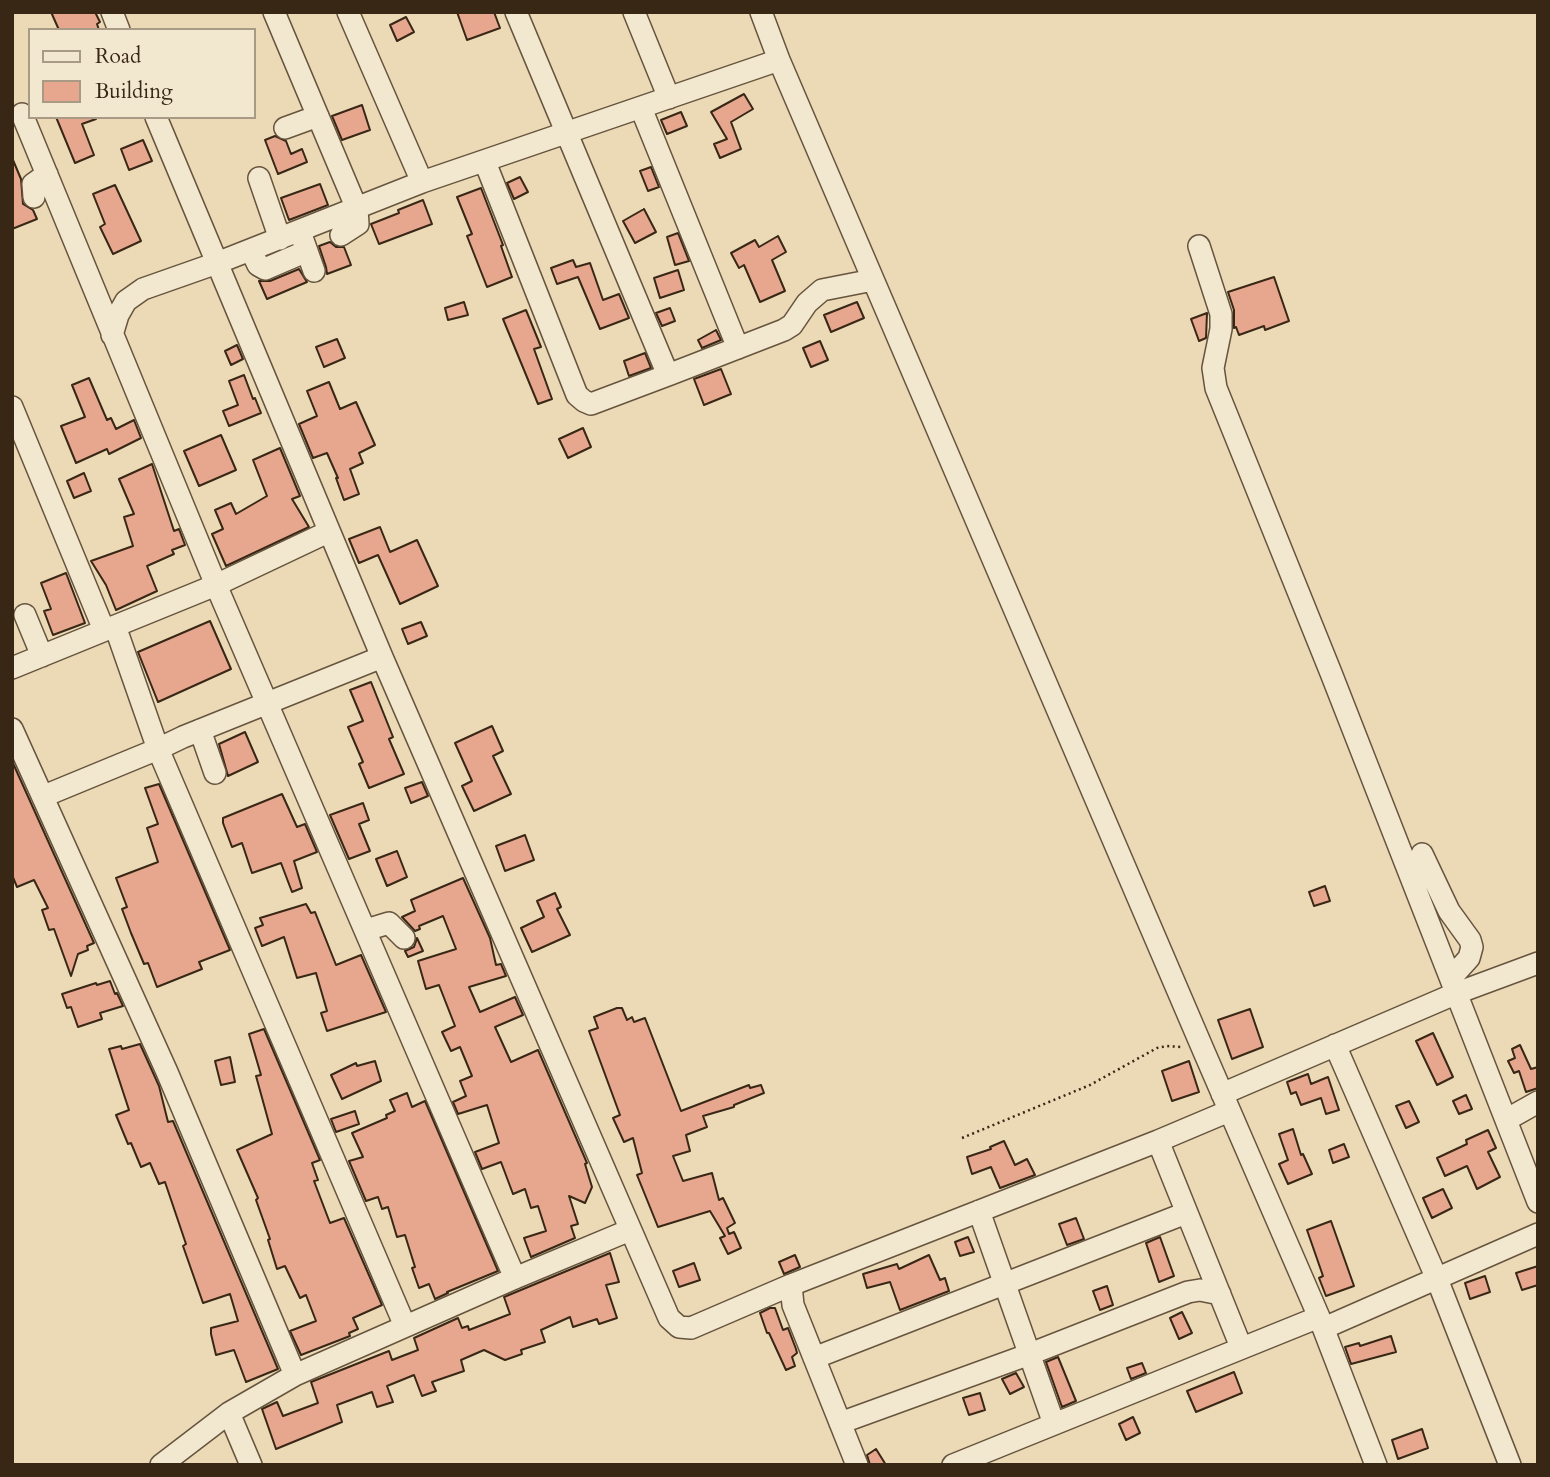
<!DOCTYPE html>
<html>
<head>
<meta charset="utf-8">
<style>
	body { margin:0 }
	#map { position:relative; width:1550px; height:1477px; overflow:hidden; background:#ebdab5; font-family:Cardo,serif }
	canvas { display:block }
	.frame { position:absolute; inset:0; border:14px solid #392716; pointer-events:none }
	.legend { position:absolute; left:28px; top:28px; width:228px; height:91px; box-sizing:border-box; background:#f2e7cf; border:2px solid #a89a85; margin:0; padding:9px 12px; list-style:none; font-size:21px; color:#392716 }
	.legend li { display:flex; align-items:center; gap:14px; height:35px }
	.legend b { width:35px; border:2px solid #a89a85 }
</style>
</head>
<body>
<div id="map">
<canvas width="1550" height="1477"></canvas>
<div class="frame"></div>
<ul class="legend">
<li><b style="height:9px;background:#f2e7cf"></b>Road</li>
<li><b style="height:19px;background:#e6a78e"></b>Building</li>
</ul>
</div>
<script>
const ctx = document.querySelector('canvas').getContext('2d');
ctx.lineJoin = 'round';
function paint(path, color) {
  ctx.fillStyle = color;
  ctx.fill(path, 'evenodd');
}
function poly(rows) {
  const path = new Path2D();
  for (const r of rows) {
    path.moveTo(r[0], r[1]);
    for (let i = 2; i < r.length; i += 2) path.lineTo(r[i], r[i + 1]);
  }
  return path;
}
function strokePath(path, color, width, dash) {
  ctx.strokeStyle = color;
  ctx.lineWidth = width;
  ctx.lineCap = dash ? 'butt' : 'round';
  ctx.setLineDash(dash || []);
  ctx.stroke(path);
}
const building = poly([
	[51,12,95,12,100,22,97,24,99,30,59,30,51,12],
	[457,12,494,12,500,28,467,40,457,12],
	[406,17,414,32,397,41,390,25,406,17],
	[744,94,753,109,731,122,741,149,720,158,714,144,727,139,711,112,744,94],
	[362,105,370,130,342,140,332,116,362,105],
	[681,112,687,126,667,134,661,120,681,112],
	[56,117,96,117,96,119,82,124,94,155,75,163,56,117],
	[275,136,286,141,291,154,302,149,307,162,278,174,265,140,275,136],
	[143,140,152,161,129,170,121,149,143,140],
	[13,160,21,179,23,204,33,210,37,219,12,229,13,160],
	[651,167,659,187,648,191,640,171,651,167],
	[520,177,528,192,514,199,507,183,520,177],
	[320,184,328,205,289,220,281,198,320,184],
	[115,185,141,241,113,254,100,227,105,224,93,194,115,185],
	[481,188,503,245,501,246,512,277,487,287,467,236,472,234,457,197,481,188],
	[423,200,432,224,379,244,371,224,399,213,398,210,423,200],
	[644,209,656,232,635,243,623,221,644,209],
	[678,233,689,261,675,265,667,237,678,233],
	[778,236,786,252,772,260,785,291,760,302,744,265,739,268,731,253,755,240,759,247,778,236],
	[330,242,336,247,344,247,351,265,327,274,326,267,319,246,330,242],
	[573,260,576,267,590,263,603,300,619,294,629,318,600,329,578,277,557,284,551,268,573,260],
	[299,269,307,282,267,299,259,281,270,281,299,269],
	[678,270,684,290,660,298,654,278,678,270],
	[1274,277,1289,321,1265,330,1264,326,1239,335,1236,327,1234,328,1234,310,1228,292,1274,277],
	[464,302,468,315,448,320,445,308,464,302],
	[857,302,864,318,831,332,824,315,857,302],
	[670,308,675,321,662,326,656,313,670,308],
	[526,310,541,347,534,349,552,399,538,404,503,319,526,310],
	[1207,313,1206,338,1199,341,1191,319,1207,313],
	[716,330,721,340,702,348,698,340,716,330],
	[337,339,345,358,324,367,316,347,337,339],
	[820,341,828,360,811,367,803,348,820,341],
	[237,345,243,359,231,365,225,351,237,345],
	[645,353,651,368,629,376,624,361,645,353],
	[721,369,731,394,704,405,694,379,721,369],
	[244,375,253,399,255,398,261,413,229,426,223,411,238,405,229,381,244,375],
	[89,378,107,420,111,418,116,429,134,420,141,438,109,454,107,449,76,463,61,426,85,417,72,385,89,378],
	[329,382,340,409,356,402,375,445,359,453,363,463,350,469,359,494,344,500,336,478,338,478,327,453,313,458,299,424,317,416,307,391,329,382],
	[583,428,591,447,568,458,559,439,583,428],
	[221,435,236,470,199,486,184,451,221,435],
	[280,448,300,496,292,499,309,527,226,566,212,534,223,529,215,510,231,503,236,514,267,496,253,460,280,448],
	[152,464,174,531,179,529,185,545,172,550,174,554,147,566,157,591,116,610,106,585,91,561,133,546,124,517,134,514,119,479,152,464],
	[84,473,91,491,74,498,67,481,84,473],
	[380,527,390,552,417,540,438,586,400,604,378,555,359,563,349,539,380,527],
	[66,573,85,623,53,635,44,611,51,609,41,583,66,573],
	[210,621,231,669,158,702,138,652,210,621],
	[421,622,427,636,408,644,402,629,421,622],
	[371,682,393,737,389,739,404,774,369,788,359,764,363,762,348,727,363,721,350,690,371,682],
	[492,726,503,751,493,756,511,794,474,811,462,786,472,781,455,743,492,726],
	[245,732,258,762,228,776,219,744,245,732],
	[12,761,94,943,87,946,88,950,78,954,71,976,54,929,49,930,42,910,48,908,34,880,17,887,12,875,12,761],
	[422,782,428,796,411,803,405,788,422,782],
	[159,784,230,950,199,962,202,969,157,987,148,963,144,964,131,933,122,909,127,907,116,878,158,862,147,828,158,824,145,788,159,784],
	[282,794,297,827,305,824,317,852,294,861,302,888,292,892,281,863,252,873,242,843,232,847,223,823,223,818,282,794],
	[363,803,369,820,359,824,370,851,349,859,330,815,363,803],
	[525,835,534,860,505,871,496,846,525,835],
	[397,851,407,877,387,886,376,859,397,851],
	[463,878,490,938,496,965,501,964,506,976,469,987,480,1012,515,997,523,1015,495,1027,511,1062,538,1050,587,1163,585,1164,592,1187,585,1203,569,1196,578,1224,571,1226,575,1238,531,1257,524,1238,546,1231,538,1206,531,1208,525,1189,513,1194,501,1162,482,1169,475,1152,499,1143,487,1105,458,1114,453,1102,466,1096,460,1081,472,1076,460,1047,451,1051,442,1032,455,1026,439,985,426,989,418,961,456,949,443,916,419,926,420,929,415,931,402,917,415,911,411,900,463,878],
	[1325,886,1330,901,1314,906,1309,892,1325,886],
	[555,893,561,907,557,909,570,935,532,952,521,928,544,917,537,901,555,893],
	[306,904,311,913,315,912,336,965,361,955,386,1012,327,1031,321,1013,327,1011,316,973,297,978,284,937,262,946,255,928,263,925,260,918,306,904],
	[417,938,423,951,408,957,405,951,414,947,417,938],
	[110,981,115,994,117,993,123,1006,100,1013,102,1019,78,1027,71,1007,67,1008,62,994,96,983,97,985,110,981],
	[617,1008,622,1008,627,1020,632,1017,634,1022,645,1018,681,1111,749,1085,750,1088,761,1085,764,1093,734,1105,734,1107,703,1116,707,1127,686,1135,690,1151,673,1156,683,1181,712,1173,719,1200,723,1198,735,1223,727,1228,729,1234,734,1232,741,1248,728,1254,720,1238,725,1236,710,1211,658,1227,637,1175,642,1173,633,1138,624,1142,613,1118,620,1115,589,1031,598,1028,594,1017,617,1008],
	[1250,1009,1263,1047,1232,1059,1218,1020,1250,1009],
	[264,1029,320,1160,312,1163,318,1180,314,1181,330,1223,344,1218,382,1305,353,1318,358,1329,349,1333,350,1336,301,1355,290,1331,316,1321,306,1295,300,1298,285,1266,277,1269,268,1240,270,1239,256,1200,258,1198,237,1150,272,1134,256,1076,261,1075,249,1034,264,1029],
	[1433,1033,1453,1077,1437,1085,1416,1041,1433,1033],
	[140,1044,159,1086,168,1122,173,1121,278,1369,246,1382,234,1350,216,1355,211,1334,211,1328,238,1321,230,1294,203,1303,183,1246,186,1244,165,1182,159,1184,150,1163,141,1167,131,1143,128,1144,116,1115,129,1110,109,1049,121,1046,122,1049,140,1044],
	[1520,1045,1531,1069,1538,1067,1538,1088,1526,1092,1519,1071,1514,1073,1508,1061,1515,1058,1512,1049,1520,1045],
	[230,1057,235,1082,221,1085,215,1061,230,1057],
	[375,1061,381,1081,342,1099,331,1075,356,1063,357,1066,375,1061],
	[1189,1061,1199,1092,1172,1101,1162,1071,1189,1061],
	[1308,1074,1311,1084,1328,1077,1339,1110,1326,1114,1321,1098,1301,1105,1296,1092,1291,1094,1287,1082,1308,1074],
	[407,1093,412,1107,425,1101,498,1271,447,1292,448,1293,435,1299,429,1284,419,1288,412,1268,415,1267,405,1235,397,1237,388,1207,382,1209,378,1197,366,1201,349,1161,363,1157,352,1133,387,1118,386,1115,395,1111,390,1100,407,1093],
	[1466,1095,1472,1109,1459,1114,1453,1101,1466,1095],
	[1409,1101,1419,1122,1406,1128,1396,1106,1409,1101],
	[355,1111,359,1124,336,1132,331,1119,355,1111],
	[1293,1129,1301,1155,1303,1154,1312,1174,1288,1184,1279,1164,1288,1160,1279,1134,1293,1129],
	[1488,1130,1496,1148,1488,1152,1500,1177,1477,1189,1467,1166,1445,1176,1437,1158,1467,1144,1466,1140,1488,1130],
	[1004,1141,1015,1165,1027,1159,1035,1175,1000,1188,991,1167,972,1174,967,1157,991,1149,990,1147,1004,1141],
	[1344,1144,1349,1157,1333,1163,1329,1150,1344,1144],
	[1443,1189,1452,1208,1432,1218,1423,1198,1443,1189],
	[1076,1218,1084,1239,1067,1245,1059,1224,1076,1218],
	[1331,1221,1354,1286,1326,1296,1319,1278,1323,1276,1307,1230,1331,1221],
	[968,1237,974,1252,960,1256,955,1242,968,1237],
	[1160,1237,1174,1276,1159,1282,1146,1243,1160,1237],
	[610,1253,619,1282,606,1285,617,1318,599,1324,597,1319,573,1327,570,1317,541,1330,545,1342,521,1350,522,1354,505,1360,484,1350,461,1360,464,1371,432,1382,436,1391,422,1396,414,1375,387,1386,393,1402,377,1407,372,1392,337,1405,342,1422,276,1449,262,1409,277,1402,283,1416,318,1403,311,1382,389,1351,392,1360,418,1350,414,1338,458,1318,462,1328,468,1326,469,1330,510,1314,504,1297,610,1253],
	[795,1255,800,1267,784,1274,779,1262,795,1255],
	[929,1255,940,1280,945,1278,949,1291,900,1310,890,1282,867,1288,863,1274,897,1264,899,1269,929,1255],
	[694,1263,700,1280,679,1287,673,1271,694,1263],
	[1538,1266,1538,1285,1522,1290,1516,1273,1538,1266],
	[1485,1276,1490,1292,1470,1299,1465,1283,1485,1276],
	[1107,1286,1113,1305,1100,1310,1093,1291,1107,1286],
	[770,1308,775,1308,783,1330,788,1328,796,1349,797,1353,792,1357,795,1366,786,1370,769,1333,767,1333,760,1313,770,1308],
	[1182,1312,1192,1333,1179,1339,1170,1318,1182,1312],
	[1391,1336,1396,1352,1351,1364,1345,1347,1359,1343,1360,1346,1391,1336],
	[1058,1357,1076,1401,1062,1407,1046,1362,1058,1357],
	[1142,1363,1146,1373,1131,1379,1127,1368,1142,1363],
	[1234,1372,1242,1393,1196,1412,1187,1391,1234,1372],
	[1016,1373,1024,1387,1010,1394,1002,1379,1016,1373],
	[980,1393,985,1410,969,1415,963,1398,980,1393],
	[1133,1417,1140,1433,1126,1440,1119,1424,1133,1417],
	[1422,1429,1428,1448,1398,1459,1392,1440,1422,1429],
	[876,1449,886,1465,870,1465,867,1455,876,1449]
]);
const path = poly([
	[962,1138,1090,1085,1157,1048,1167,1046,1182,1047]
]);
const minor = poly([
	[112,12,119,30],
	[274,12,357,209,358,224,341,235],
	[348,12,422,182],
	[634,12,669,98],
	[761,12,779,60,1205,1054,1319,1317,1376,1465],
	[641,108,738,348],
	[22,114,216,585,515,1278],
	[156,117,382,657,669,1318,679,1327,691,1328,791,1285],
	[285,128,318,116],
	[485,162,577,395,584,401,591,404,668,375,516,12],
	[259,178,280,239],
	[34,197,33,184,47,174],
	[303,240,314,271],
	[1199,246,1221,314,1221,329,1213,368,1216,388,1331,673,1538,1202],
	[251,250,258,265,265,269,307,251],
	[112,335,118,315,126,301,143,289,217,263,422,182,779,60],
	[668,375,784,330,792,325,807,303,822,290,873,280],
	[12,407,104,630],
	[25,615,42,656],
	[115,626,158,749,405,1326],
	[12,668,216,585,328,532],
	[12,729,167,1072,295,1375],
	[200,730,215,773],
	[44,796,158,749,183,737,382,657],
	[1422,854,1449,911,1470,940,1472,947,1469,958,1451,978],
	[366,930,389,923,404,938],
	[1335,1045,1437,1279,1510,1465],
	[1222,1094,1457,993,1538,963],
	[1506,1120,1538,1102],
	[1158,1141,1229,1111],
	[979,1211,1054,1424],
	[1324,1328,1538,1234],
	[814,1358,1186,1213],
	[229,1413,251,1465],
	[840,1423,1030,1354,1188,1292,1200,1290,1220,1294],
	[161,1465,229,1413,295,1375,515,1278,630,1230],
	[857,1465,793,1305,791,1285,1158,1141,1241,1347],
	[953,1465,1319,1317]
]);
paint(building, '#e6a78e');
strokePath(building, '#392716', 2);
strokePath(minor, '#66543e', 24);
strokePath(path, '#392716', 2.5, [2, 3.5]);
strokePath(minor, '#f2e7cf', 21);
</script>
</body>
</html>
